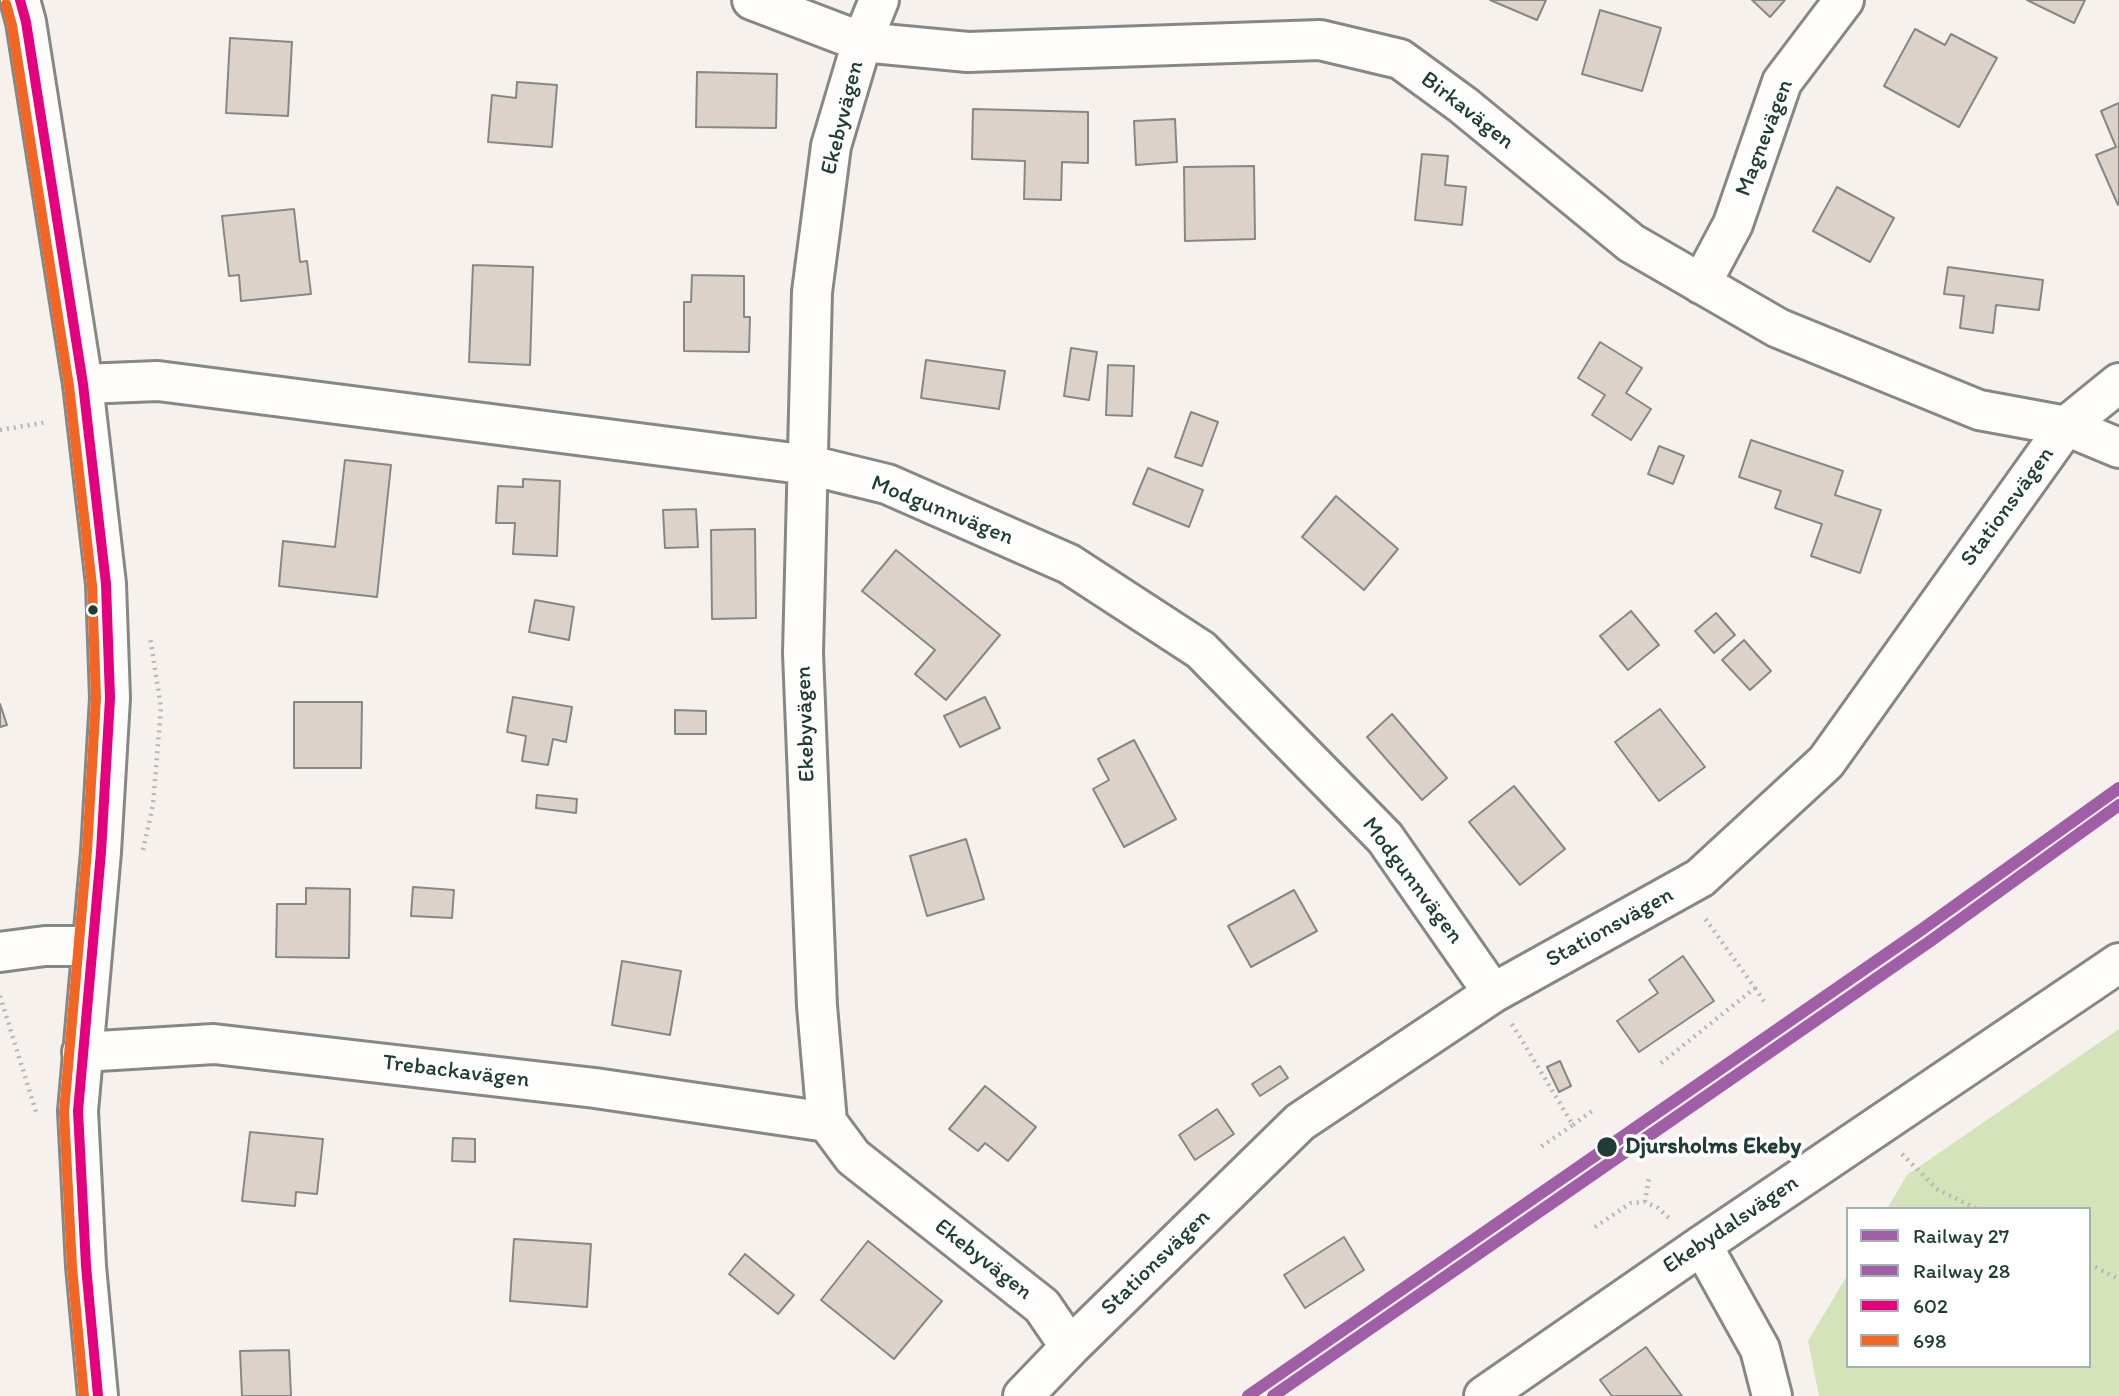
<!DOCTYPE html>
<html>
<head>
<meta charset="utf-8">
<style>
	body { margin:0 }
	#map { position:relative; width:2119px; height:1396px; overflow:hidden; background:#f6f1ec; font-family:Itim,sans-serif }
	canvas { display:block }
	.legend { position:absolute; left:1846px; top:1207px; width:245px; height:161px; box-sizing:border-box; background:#fff; border:2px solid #a5b1ae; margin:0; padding:9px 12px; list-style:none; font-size:21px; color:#1f3d34 }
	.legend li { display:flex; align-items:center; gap:14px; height:35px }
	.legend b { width:35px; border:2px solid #a5b1ae }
</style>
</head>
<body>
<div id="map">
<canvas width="2119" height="1396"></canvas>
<ul class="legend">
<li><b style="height:9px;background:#a05ea6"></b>Railway 27</li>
<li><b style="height:9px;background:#a05ea6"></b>Railway 28</li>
<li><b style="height:9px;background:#e5007d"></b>602</li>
<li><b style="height:9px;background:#f26522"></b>698</li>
</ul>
</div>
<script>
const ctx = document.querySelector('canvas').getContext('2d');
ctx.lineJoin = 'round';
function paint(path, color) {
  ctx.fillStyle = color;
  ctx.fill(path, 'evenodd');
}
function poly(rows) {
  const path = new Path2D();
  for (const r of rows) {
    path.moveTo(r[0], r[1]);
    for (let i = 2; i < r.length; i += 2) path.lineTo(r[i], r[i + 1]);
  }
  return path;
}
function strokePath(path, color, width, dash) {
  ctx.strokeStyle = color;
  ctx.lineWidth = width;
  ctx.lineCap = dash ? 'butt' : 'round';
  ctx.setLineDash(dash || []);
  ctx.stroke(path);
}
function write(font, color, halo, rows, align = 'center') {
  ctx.font = font + ' Itim,sans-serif';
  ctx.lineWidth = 7;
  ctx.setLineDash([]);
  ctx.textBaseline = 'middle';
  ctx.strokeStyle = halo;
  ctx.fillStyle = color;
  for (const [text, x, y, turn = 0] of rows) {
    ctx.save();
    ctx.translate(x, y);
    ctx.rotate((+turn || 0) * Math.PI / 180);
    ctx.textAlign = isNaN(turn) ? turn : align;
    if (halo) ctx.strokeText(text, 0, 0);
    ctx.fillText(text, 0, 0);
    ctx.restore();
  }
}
const green = poly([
	[2119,1029,2119,1396,1819,1396,1808,1341,1848,1274,1848,1366,2089,1366,2089,1209,1887,1209,1907,1175]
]);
const building = poly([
	[1490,0,1546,0,1537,20,1490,0],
	[1752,0,1785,0,1770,17,1752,0],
	[2027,0,2085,0,2074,23,2027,0],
	[1600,10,1661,28,1642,91,1582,74,1600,10],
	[1915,29,1945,45,1951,34,1997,58,1959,127,1884,86,1915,29],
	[230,38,292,42,288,116,226,113,230,38],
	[697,72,777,74,776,128,696,127,697,72],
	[517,82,557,85,552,147,488,142,492,95,516,98,517,82],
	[2119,103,2119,204,2118,205,2096,155,2116,147,2101,111,2119,103],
	[973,109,1088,112,1088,163,1062,162,1061,200,1024,199,1025,161,972,159,973,109],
	[1175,119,1177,162,1136,165,1134,121,1175,119],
	[1422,154,1448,156,1445,185,1466,187,1462,225,1415,220,1422,154],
	[1254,166,1255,239,1185,241,1184,167,1254,166],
	[1837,187,1894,218,1870,262,1813,231,1837,187],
	[294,209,300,262,307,261,311,294,241,301,239,275,229,276,222,216,294,209],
	[473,265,533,267,530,365,469,362,473,265],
	[1948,267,2043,280,2039,310,1996,305,1993,333,1960,328,1964,296,1944,294,1948,267],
	[692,275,744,276,744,317,750,317,749,352,684,351,684,302,691,302,692,275],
	[1600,342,1642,368,1626,393,1651,409,1631,440,1592,415,1605,395,1578,378,1600,342],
	[1071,348,1097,352,1089,400,1064,396,1071,348],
	[926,360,1005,371,999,409,921,398,926,360],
	[1108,365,1134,366,1132,416,1106,415,1108,365],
	[1191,412,1218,422,1202,466,1175,457,1191,412],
	[1751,440,1843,471,1835,495,1881,510,1860,573,1811,556,1822,524,1775,508,1781,491,1739,477,1751,440],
	[1659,446,1684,456,1673,484,1648,474,1659,446],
	[345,460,391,465,377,597,279,586,283,541,335,547,345,460],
	[1148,468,1203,490,1189,527,1133,504,1148,468],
	[523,479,560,481,557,556,513,554,515,523,496,523,498,486,523,487,523,479],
	[1336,496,1398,549,1364,590,1302,537,1336,496],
	[696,509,698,547,665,548,663,510,696,509],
	[755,529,756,618,712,619,711,530,755,529],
	[896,550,1000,635,946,700,915,674,935,650,862,591,896,550],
	[535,600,574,607,569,640,529,632,535,600],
	[1631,611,1659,645,1628,670,1600,636,1631,611],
	[1716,613,1735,635,1714,653,1695,631,1716,613],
	[1744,640,1771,671,1750,690,1722,660,1744,640],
	[513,697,572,707,566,742,553,739,548,765,522,761,526,736,507,732,513,697],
	[985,697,1000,728,960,747,944,716,985,697],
	[294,702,362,702,361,768,294,768,294,702],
	[0,704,7,725,0,727,0,704],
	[1660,709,1705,767,1659,801,1615,742,1660,709],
	[675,710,706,711,706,734,675,734,675,710],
	[1392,714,1447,778,1422,800,1367,737,1392,714],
	[1134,740,1176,819,1124,847,1093,789,1109,780,1098,759,1134,740],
	[1514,786,1565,849,1520,885,1469,822,1514,786],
	[537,795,577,799,576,813,536,808,537,795],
	[966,839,984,899,927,916,910,856,966,839],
	[413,887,454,890,452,918,411,916,413,887],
	[306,888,350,889,349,958,276,957,277,904,306,904,306,888],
	[1294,890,1317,931,1251,967,1228,926,1294,890],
	[1683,956,1714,1001,1639,1052,1617,1021,1658,993,1649,980,1683,956],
	[622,961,681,971,670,1035,612,1025,622,961],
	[1560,1061,1571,1086,1559,1092,1547,1067,1560,1061],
	[1280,1066,1288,1078,1260,1096,1252,1084,1280,1066],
	[985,1086,1036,1127,1008,1161,985,1143,978,1151,949,1129,985,1086],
	[1217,1109,1234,1134,1195,1160,1179,1135,1217,1109],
	[250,1132,323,1139,317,1194,296,1192,295,1206,242,1201,250,1132],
	[453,1138,475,1139,475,1162,452,1161,453,1138],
	[1344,1237,1364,1270,1305,1308,1284,1275,1344,1237],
	[514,1239,591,1244,587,1307,510,1301,514,1239],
	[868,1241,942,1301,894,1359,821,1300,868,1241],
	[745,1254,794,1295,778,1314,729,1274,745,1254],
	[1646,1347,1682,1396,1612,1396,1600,1380,1646,1347],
	[289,1350,291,1396,242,1396,240,1351,289,1350]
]);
const path = poly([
	[0,430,48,422],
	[143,850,153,805,161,707,150,637],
	[1755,988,1765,1003],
	[0,996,37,1115],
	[1512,1024,1573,1125,1539,1148],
	[1661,1063,1755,988,1704,917],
	[1573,1125,1592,1111],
	[1902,1154,1937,1189,1977,1209],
	[1645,1202,1649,1178],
	[1595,1227,1631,1203,1645,1202,1658,1208,1671,1220],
	[2089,1264,2119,1279]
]);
const street = poly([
	[752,0,862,42,968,52,1320,40,1400,59,1463,105,1631,243,1778,328,1979,410,2066,426,2119,448],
	[879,0,862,42,831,146,812,292,803,653,817,1006,827,1122,853,1157,1042,1306,1070,1347],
	[1701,284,1733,224,1782,82,1844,0],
	[83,384,158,381,809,465,887,484,1069,564,1201,650,1385,838,1493,993],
	[0,952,45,946,92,946],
	[82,1052,214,1044,595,1088,827,1122],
	[1702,1245,1760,1349,1772,1396],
	[1023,1396,1070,1347,1300,1122,1493,993,1700,878,1826,762,2066,426,2119,383],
	[1484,1396,1702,1245,2119,963]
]);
const secondary = poly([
	[20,0,26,22,83,384,106,584,110,698,101,852,78,1111,86,1266,98,1396]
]);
const bus1 = poly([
	[20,0,26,22,83,384,106,584,110,698,101,852,78,1111,86,1266,98,1396]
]);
const bus2 = poly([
	[6,4,12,25,69,386,92,585,96,698,87,851,64,1112,72,1267,84,1396]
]);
const rail1 = poly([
	[1248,1396,1921,930,2119,788]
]);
const rail2 = poly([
	[1273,1396,1929,942,2119,805]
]);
const markers = [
	[93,610,6,"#1f3d34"],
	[1607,1147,11,"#1f3d34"]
];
const streetNames = [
	["Birkavägen",1467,111,38],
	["Ekebyvägen",843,118,-76],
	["Magnevägen",1765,138,-69],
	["Stationsvägen",2008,507,-54],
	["Modgunnvägen",942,511,22],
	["Ekebyvägen",806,724,-92],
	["Modgunnvägen",1412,881,53],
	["Stationsvägen",1610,928,-29],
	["Trebackavägen",456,1072,7],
	["Ekebydalsvägen",1731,1225,-34],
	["Ekebyvägen",983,1260,38],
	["Stationsvägen",1156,1263,-44]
];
const stopNames = [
	["Djursholms Ekeby",1625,1147]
];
paint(green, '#d4e3ba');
paint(building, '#dcd2c9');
strokePath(building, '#858885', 2);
strokePath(street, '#858885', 44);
strokePath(secondary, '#858885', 44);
strokePath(path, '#b5b7b6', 4.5, [2, 5]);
strokePath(street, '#fefdfc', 38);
strokePath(secondary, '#fefdfc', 38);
strokePath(bus1, '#e5007d', 10);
strokePath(bus2, '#f26522', 10);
strokePath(rail1, '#a05ea6', 12);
strokePath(rail2, '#a05ea6', 12);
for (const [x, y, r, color] of markers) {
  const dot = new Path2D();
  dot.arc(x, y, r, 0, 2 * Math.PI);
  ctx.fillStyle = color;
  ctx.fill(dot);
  strokePath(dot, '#fff', 2.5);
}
write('23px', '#1f3d34', '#fff', streetNames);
write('bold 23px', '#1f3d34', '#fff', stopNames, 'left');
</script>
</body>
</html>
